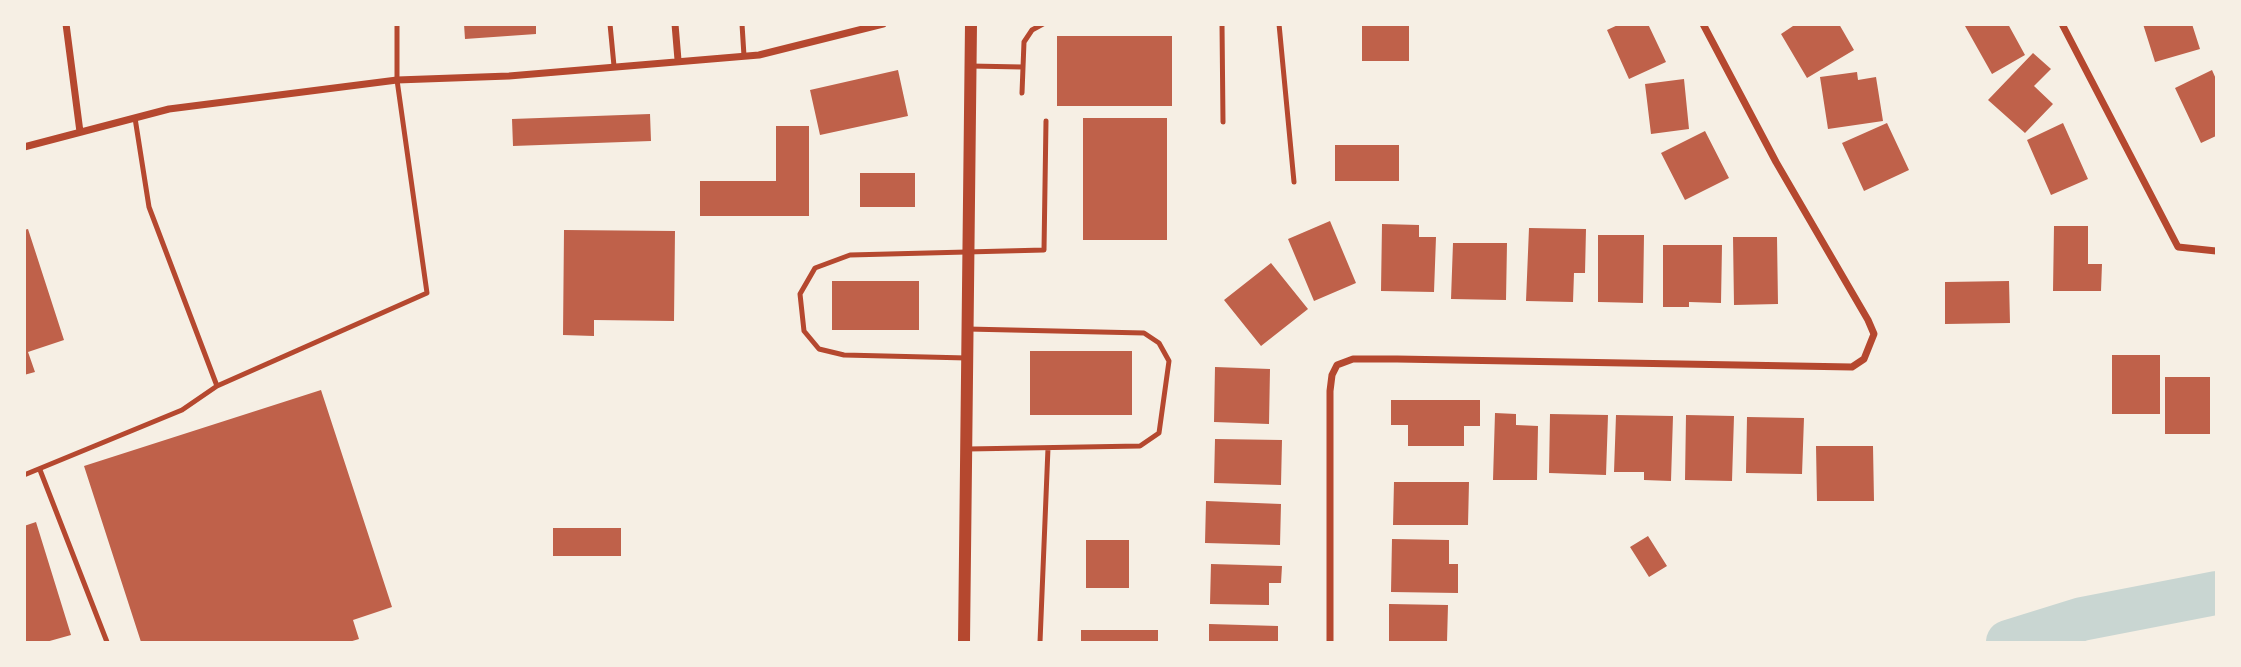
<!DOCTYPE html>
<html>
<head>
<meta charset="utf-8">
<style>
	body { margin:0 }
	#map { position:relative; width:2241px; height:667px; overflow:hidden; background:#f6efe4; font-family:Literata,serif }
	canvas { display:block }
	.frame { position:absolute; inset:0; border:26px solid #f6efe4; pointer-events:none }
</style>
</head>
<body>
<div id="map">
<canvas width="2241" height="667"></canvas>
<div class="frame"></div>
</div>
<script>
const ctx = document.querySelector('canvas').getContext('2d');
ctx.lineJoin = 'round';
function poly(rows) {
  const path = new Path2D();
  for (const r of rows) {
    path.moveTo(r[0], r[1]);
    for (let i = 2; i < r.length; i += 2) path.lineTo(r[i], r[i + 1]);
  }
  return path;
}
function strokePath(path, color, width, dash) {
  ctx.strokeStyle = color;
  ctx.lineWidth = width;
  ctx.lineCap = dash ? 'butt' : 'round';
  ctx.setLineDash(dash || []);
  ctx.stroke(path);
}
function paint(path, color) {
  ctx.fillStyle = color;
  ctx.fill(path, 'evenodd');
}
const river = poly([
	[2008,642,2082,619,2216,593]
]);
const building = poly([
	[464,24,536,24,536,34,465,39],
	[1620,24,1648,24,1666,62,1629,79,1607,30],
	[1796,24,1839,24,1854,50,1807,78,1781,34],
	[1967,24,2008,24,2025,55,1992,74,1965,26],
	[2143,24,2192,24,2200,49,2155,62],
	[1362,26,1409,26,1409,61,1362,61],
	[1057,36,1172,36,1172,106,1057,106],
	[2033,53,2051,69,2034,86,2053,104,2025,133,1988,100],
	[898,70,908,116,820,135,810,90],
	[2212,70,2216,79,2216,136,2201,143,2175,88],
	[1857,72,1858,80,1876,77,1883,121,1828,129,1820,77],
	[1684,79,1689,129,1651,134,1645,84],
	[650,114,651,141,513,146,512,119],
	[1083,118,1167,118,1167,240,1083,240],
	[1887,123,1909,170,1864,191,1842,143],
	[2063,123,2088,179,2051,195,2027,140],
	[776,126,809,126,809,216,700,216,700,181,776,181],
	[1705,131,1729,178,1685,200,1661,153],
	[1335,145,1399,145,1399,181,1335,181],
	[860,173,915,173,915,207,860,207],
	[1330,221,1356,283,1314,301,1288,239],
	[1382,224,1419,225,1419,237,1436,237,1434,292,1381,291],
	[2054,226,2088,226,2088,264,2102,264,2101,291,2053,291],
	[1529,228,1586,229,1585,273,1574,273,1573,302,1526,301],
	[28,229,64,340,28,352,35,372,24,375,24,230],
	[564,230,675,231,674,321,594,320,594,336,563,335],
	[1598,235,1644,235,1643,303,1598,302],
	[1733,237,1777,237,1778,304,1734,305],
	[1453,243,1507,243,1506,300,1451,299],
	[1663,245,1722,245,1721,303,1689,302,1689,307,1663,307],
	[1271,263,1308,309,1261,346,1224,300],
	[832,281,919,281,919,330,832,330],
	[2009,281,2010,323,1945,324,1945,282],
	[1030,351,1132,351,1132,415,1030,415],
	[2112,355,2160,355,2160,414,2112,414],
	[1215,367,1270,369,1269,424,1214,422],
	[2165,377,2210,377,2210,434,2165,434],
	[321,390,392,607,353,620,359,639,349,642,141,642,84,466],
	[1391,400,1480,400,1480,426,1464,426,1464,446,1408,446,1408,425,1391,425],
	[1495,413,1516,414,1516,425,1538,426,1537,480,1493,480],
	[1550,414,1608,415,1606,475,1549,473],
	[1616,415,1673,416,1671,481,1644,480,1644,472,1614,472],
	[1686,415,1734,416,1732,481,1685,480],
	[1747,417,1804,418,1802,474,1746,473],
	[1215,439,1282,440,1281,485,1214,483],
	[1816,446,1873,446,1874,501,1817,501],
	[1394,482,1469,482,1468,525,1393,525],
	[1206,501,1281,504,1280,545,1205,543],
	[36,522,71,635,46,642,24,642,24,526],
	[553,528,621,528,621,556,553,556],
	[1648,536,1667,566,1649,577,1630,547],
	[1392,539,1449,540,1449,564,1458,564,1458,593,1391,592],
	[1086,540,1129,540,1129,588,1086,588],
	[1211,564,1282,566,1281,583,1269,583,1269,605,1210,604],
	[1389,604,1448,605,1447,642,1389,642],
	[1209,624,1278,626,1278,642,1209,642],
	[1081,630,1158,630,1158,642,1081,642]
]);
const service = poly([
	[610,24,614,66],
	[742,24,744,56],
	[1222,24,1223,122],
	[1279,24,1294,182],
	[970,66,1022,67],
	[1022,93,1024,42,1032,30,1043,24],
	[135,118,149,207,217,386,427,293,397,80,397,24],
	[967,329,1144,333,1159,343,1169,361,1159,433,1140,446,968,449],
	[967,358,844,355,819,349,804,331,800,294,815,268,850,255,1044,250,1046,121],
	[40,470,107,642],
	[24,475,182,410,217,386],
	[1040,642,1048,448]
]);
const minor = poly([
	[66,24,80,132],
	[675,24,678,60],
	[2062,24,2178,247,2216,251],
	[24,147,169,109,397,80,509,76,759,55,883,24],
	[1330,642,1330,391,1332,375,1337,365,1353,359,1397,359,1852,367,1864,359,1874,334,1868,320,1776,162,1703,24]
]);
const tertiary = poly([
	[964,642,971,24]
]);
strokePath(river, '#c9d6d2', 44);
paint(building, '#bf614a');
strokePath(service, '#b5482f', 5);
strokePath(minor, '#b5482f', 7);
strokePath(tertiary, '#b5482f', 12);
</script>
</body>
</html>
